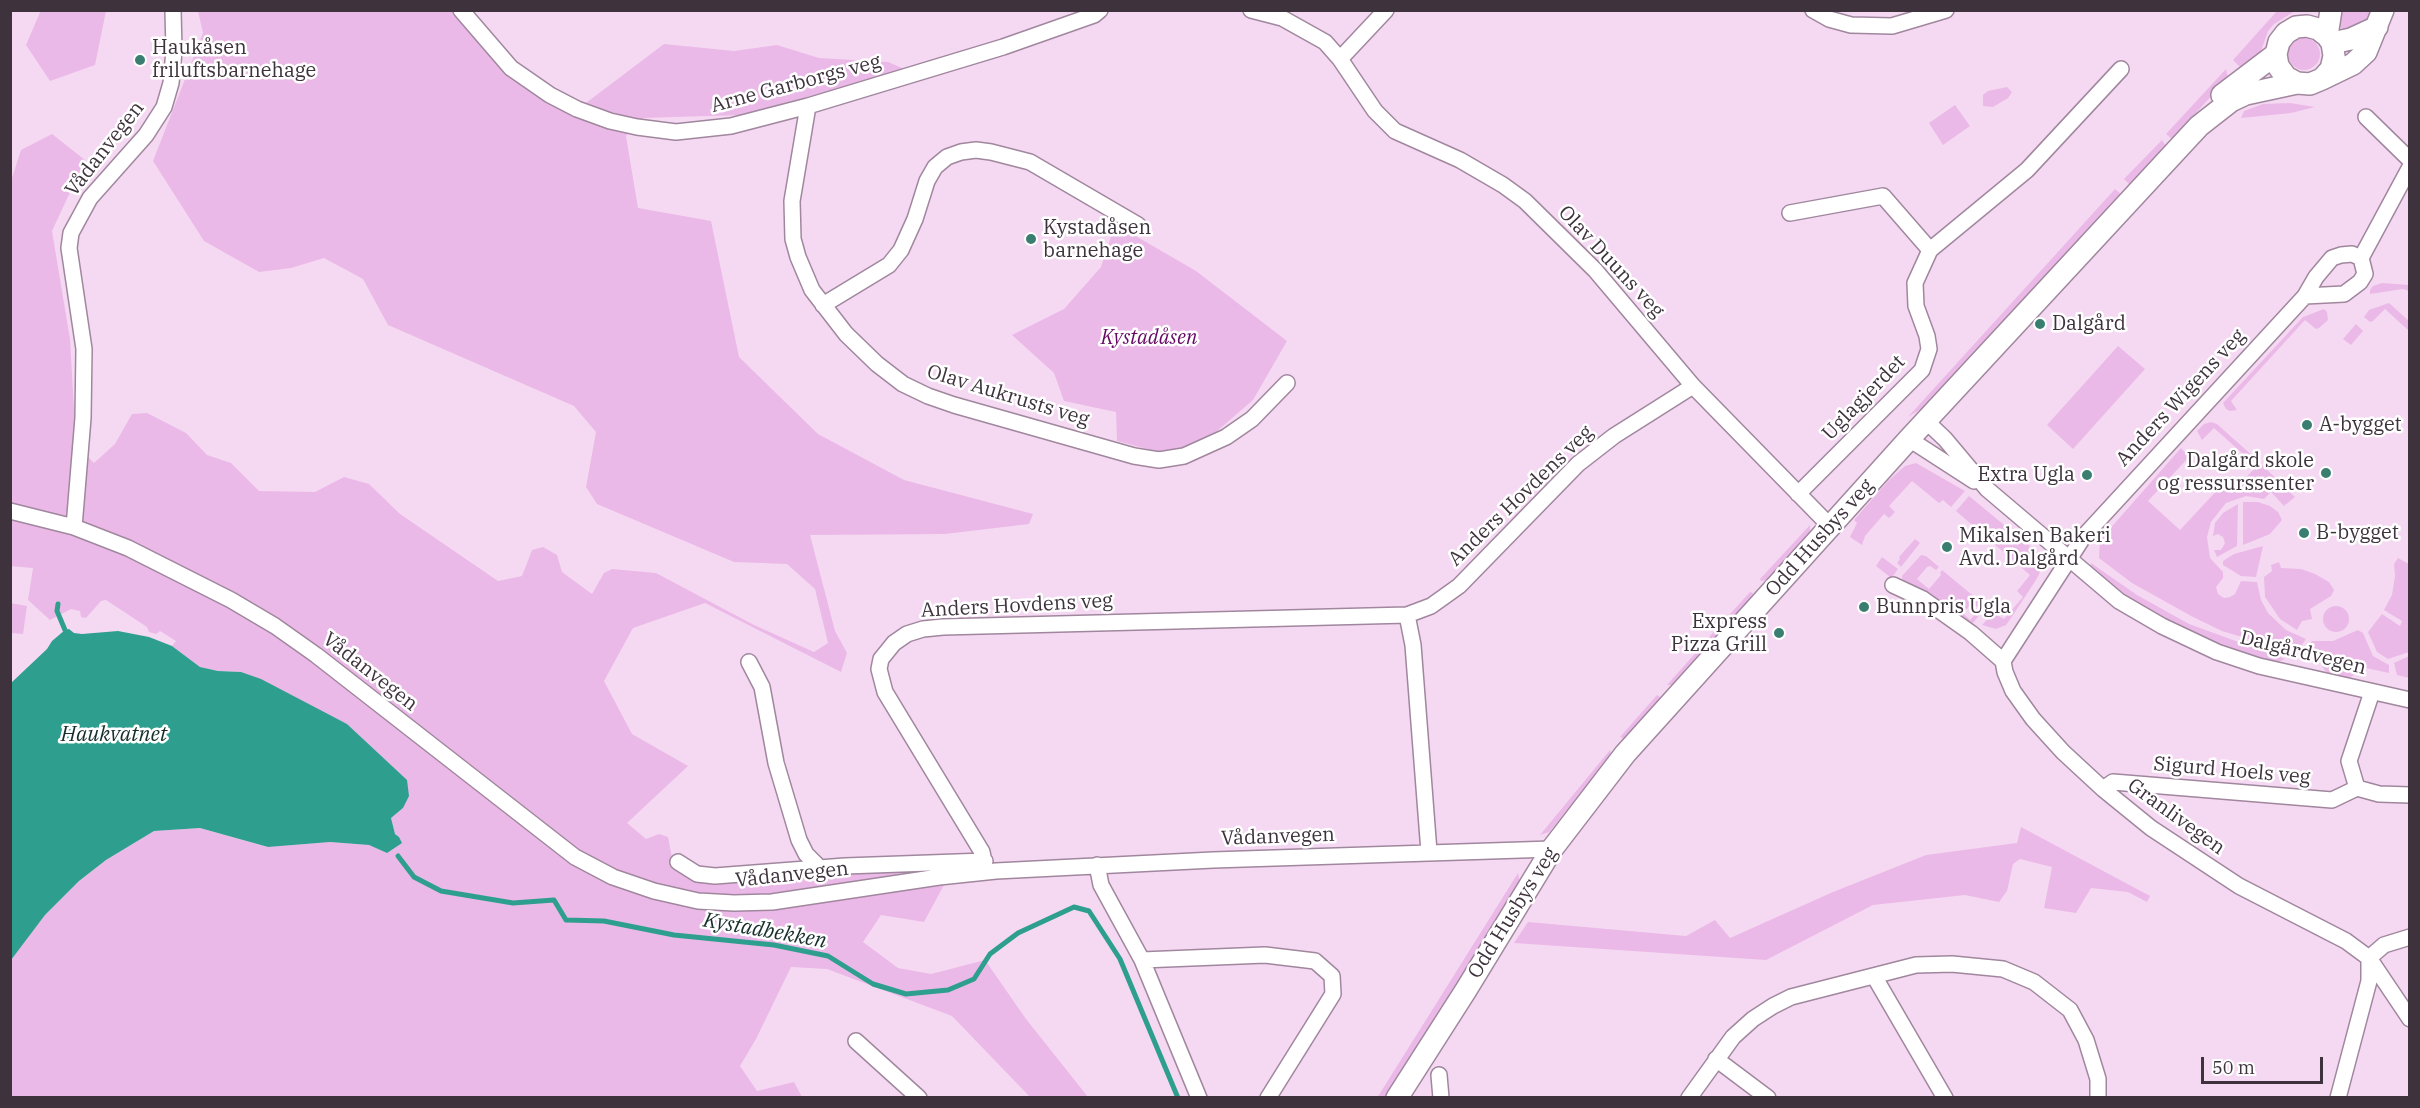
<!DOCTYPE html>
<html>
<head>
<meta charset="utf-8">
<style>
	body { margin:0 }
	#map { position:relative; width:2420px; height:1108px; overflow:hidden; background:#f5d9f2; font-family:"IBM Plex Serif",serif }
	canvas { display:block }
	.frame { position:absolute; inset:0; border:12px solid #3e333d; pointer-events:none }
	.scale { position:absolute; left:2201px; top:1057px; width:122px; height:27px; box-sizing:border-box; border:3px solid #3e333d; border-top:0; padding-left:8px; font-size:18px; line-height:21px; white-space:nowrap; color:#3e333d; -webkit-text-stroke:4px #fff; paint-order:stroke }
</style>
</head>
<body>
<div id="map">
<canvas width="2420" height="1108"></canvas>
<div class="frame"></div>
<div class="scale">50 m</div>
</div>
<script>
const ctx = document.querySelector('canvas').getContext('2d');
ctx.lineJoin = 'round';
function paint(path, color) {
  ctx.fillStyle = color;
  ctx.fill(path, 'evenodd');
}
function poly(rows) {
  const path = new Path2D();
  for (const r of rows) {
    if (r.length === 3) {
      path.moveTo(r[0] + r[2], r[1]);
      path.arc(r[0], r[1], r[2], 0, 2 * Math.PI);
      continue;
    }
    path.moveTo(r[0], r[1]);
    for (let i = 2; i < r.length; i += 2) path.lineTo(r[i], r[i + 1]);
  }
  return path;
}
function strokePath(path, color, width, dash) {
  ctx.strokeStyle = color;
  ctx.lineWidth = width;
  ctx.lineCap = dash ? 'butt' : 'round';
  ctx.setLineDash(dash || []);
  ctx.stroke(path);
}
function write(font, color, halo, rows, align = 'center') {
  ctx.font = font + ' "IBM Plex Serif",serif';
  ctx.lineWidth = 5;
  ctx.setLineDash([]);
  ctx.textBaseline = 'middle';
  ctx.strokeStyle = halo;
  ctx.fillStyle = color;
  for (const [text, x, y, turn = 0] of rows) {
    ctx.save();
    ctx.translate(x, y);
    ctx.rotate((+turn || 0) * Math.PI / 180);
    ctx.textAlign = isNaN(turn) ? turn : align;
    if (halo) ctx.strokeText(text, 0, 0);
    ctx.fillText(text, 0, 0);
    ctx.restore();
  }
}
const green = poly([
	[41,10,106,11,95,65,50,81,26,45],
	[198,11,454,11,504,73,570,115,664,44,734,51,777,45,819,58,888,62,907,70,741,115,643,118,626,136,638,208,711,221,739,357,818,434,904,480,1033,514,1029,524,945,534,810,535,835,631,847,653,841,672,705,603,633,628,604,681,632,734,688,766,627,823,646,839,659,834,668,837,672,858,704,881,948,865,944,885,924,922,881,915,863,942,898,968,931,974,985,960,1026,1019,1088,1097,1030,1097,952,1016,827,969,791,967,756,1039,740,1066,757,1091,794,1082,802,1097,11,1097,10,960,45,915,79,881,106,860,154,831,200,828,267,847,330,842,369,845,387,853,399,837,395,834,391,818,403,808,407,781,347,724,241,672,218,671,200,667,172,646,176,641,160,631,156,634,149,632,147,627,106,600,101,601,86,618,81,617,80,611,71,609,50,620,28,600,33,568,10,566,10,184,21,150,52,134,85,160,52,231,70,339,76,445,94,463,115,444,132,414,147,413,186,433,207,455,231,463,259,491,315,492,344,477,369,484,400,514,498,581,522,576,532,550,543,547,557,555,562,572,592,594,604,573,612,569,656,573,754,625,814,652,828,643,815,589,787,564,734,562,597,504,586,487,596,432,574,406,388,325,363,279,324,258,291,268,259,272,204,241,153,161,203,33],
	[2277,11,2295,11,2274,24,2268,31,2259,57,2244,68,2239,66,2233,60],
	[2338,11,2374,11,2359,28,2344,30,2338,25],
	[2304,54,16],
	[2226,69,2228,78,2172,139,2166,134],
	[2007,87,2012,92,2008,98,1993,107,1983,106,1983,95,1988,91],
	[2290,103,2315,107,2291,113,2241,118,2244,111,2263,104],
	[1955,105,1970,126,1943,145,1929,123],
	[2162,140,2166,146,2130,185,2124,179],
	[2115,189,2122,195,1929,404,1908,417],
	[1115,224,1196,271,1287,341,1253,400,1202,444,1159,452,1117,441,1116,412,1064,401,1054,373,1012,335,1064,309,1101,267],
	[2382,283,2409,285,2409,291,2403,289,2370,294,2370,290,2373,286],
	[2389,303,2409,321,2409,331,2385,309,2373,321,2370,322,2364,317,2369,310],
	[2324,309,2327,312,2328,320,2319,328,2316,329,2305,320,2231,401,2237,410,2230,411,2226,409,2223,403,2303,317],
	[2356,324,2363,331,2351,345,2343,339],
	[2118,346,2145,369,2073,449,2047,425],
	[2211,422,2217,424,2255,458,2252,462,2214,428,2202,440,2197,431,2204,424],
	[2181,448,2189,457,2148,501,2180,530,2222,485,2231,493,2260,463,2295,497,2284,506,2271,492,2264,499,2246,496,2226,503,2211,522,2207,537,2210,558,2223,572,2223,578,2216,587,2218,594,2224,598,2230,597,2235,594,2241,581,2257,582,2261,600,2268,613,2286,630,2306,639,2296,653,2222,631,2193,617,2132,583,2099,558,2100,540],
	[1916,463,1965,491,1951,507,1943,500,1939,503,1912,481,1889,506,1895,512,1889,518,1884,514,1865,536,1862,545,1850,537,1857,523,1854,520,1889,480,1905,466],
	[1969,496,2037,552,2042,562,2042,568,2036,580,2011,618,2006,625,1996,629,1982,625,1993,613,2004,619,2023,597,2017,591,2030,575,1956,511],
	[2243,502,2258,502,2270,506,2278,512,2282,520,2270,534,2243,545],
	[2238,504,2237,546,2217,557,2214,550,2221,550,2225,543,2223,537,2218,534,2213,536,2215,523,2223,513],
	[1810,525,1810,534,1768,580,1761,581,1760,579],
	[1915,539,1920,543,1901,567,1897,563,1900,559,1899,557],
	[2263,546,2256,577,2241,576,2223,565,2223,561,2234,554],
	[1921,555,1926,556,1939,567,1936,570,1930,566,1927,567,1917,579,1929,589,1941,575,1940,573,1942,570,1983,604,1983,611,1972,603,1963,613,1970,620,1977,612,1980,614,1974,622,1970,624,1902,579,1902,576],
	[1882,557,1898,569,1893,576,1890,577,1876,566],
	[2398,558,2409,564,2409,652,2388,659,2377,652,2368,632,2382,614,2400,626,2402,621,2384,610,2392,595,2395,576,2394,564],
	[2279,562,2281,568,2301,569,2315,574,2329,582,2334,590,2331,596,2310,609,2312,619,2302,621,2297,630,2280,619,2265,597,2264,577,2272,571,2271,565],
	[2091,563,2137,595,2189,624,2285,659,2276,663,2253,657,2176,626,2128,600,2091,569],
	[1750,592,1753,593,1749,601,1716,638,1711,640,1709,637],
	[10,603,27,606,23,634,11,633],
	[2336,619,13],
	[2358,630,2363,633,2373,656,2389,665,2389,673,2302,654,2312,641,2333,641],
	[1699,649,1702,649,1702,653,1673,685,1667,685],
	[2409,656,2409,678,2397,675,2394,663],
	[2322,666,2355,673,2354,675,2347,679,2328,675],
	[1657,695,1662,698,1625,739,1620,737],
	[1610,750,1611,756,1555,825,1549,832,1540,835],
	[2021,827,2150,896,2147,902,2128,892,2091,888,2076,913,2044,908,2052,867,2020,859,2013,864,2007,891,1999,902,1965,895,1873,905,1766,960,1514,943,1528,922,1686,936,1715,920,1730,938,1833,892,1926,855,2017,843],
	[1518,873,1520,883,1466,970,1385,1097,1377,1098]
]);
const water = poly([
	[69,629,74,633,82,634,118,631,149,637,172,646,200,667,218,671,241,672,261,679,347,724,407,780,409,796,403,808,391,818,395,834,399,837,402,843,387,853,369,845,330,842,268,847,200,828,154,831,106,860,79,881,45,915,11,960,11,683,47,649,52,641,65,630]
]);
const stream = poly([
	[58,604,57,611,65,630],
	[398,856,414,877,441,891,513,903,554,900,566,920,604,921,674,935,774,945,828,956,873,984,906,994,948,990,974,979,990,954,1018,933,1074,907,1089,911,1120,959,1178,1098]
]);
const street = poly([
	[461,10,511,68,550,95,577,109,610,121,637,127,676,132,731,126,808,106,1003,47,1094,15,1100,10],
	[1251,10,1282,18,1325,42,1340,59,1375,111,1395,131,1460,160,1503,185,1525,201,1595,270,1693,386,1830,526],
	[1813,10,1829,19,1851,25,1892,26,1946,10],
	[1340,59,1386,10],
	[808,106,792,201,793,239,798,257,812,290,846,334,877,364,903,384,928,396,954,405,1134,456,1159,460,1184,456,1226,437,1252,419,1287,383],
	[2366,117,2410,160],
	[1790,213,1883,196,1930,250],
	[2361,258,2410,167],
	[2305,296,2316,277,2332,258,2341,255,2352,254,2361,258,2365,274,2360,282,2344,294,2305,296,2084,536,2003,661,2005,672,2013,691,2033,719,2063,752,2103,789,2151,828,2239,886,2346,941,2369,958,2410,1019],
	[823,305,889,265,901,250,915,219,927,181,935,167,947,157,961,152,976,150,991,152,1030,162,1138,225],
	[1926,421,1945,439,1987,489,2119,601,2162,626,2217,652,2259,666,2410,700],
	[1909,439,1974,481],
	[1798,494,1922,370,1929,349,1927,336,1916,306,1915,283,1930,250,2027,170,2121,69],
	[10,511,74,527,128,548,231,600,275,626,316,655,575,857,613,877,654,891,698,901,734,903,772,902,939,877,996,871,1213,860,1552,849],
	[74,527,83,418,84,349,69,248,71,233,90,198,146,135,164,107,171,83,174,51,173,10],
	[1893,585,1923,599,1971,633,2003,661],
	[1407,615,1413,645,1429,852],
	[749,662,762,687,776,763,799,840,806,854,819,867],
	[2372,692,2349,761,2357,788,2379,794,2410,795],
	[2103,789,2113,782,2332,800,2357,788],
	[678,862,697,874,715,876,845,866,985,861],
	[1097,865,1101,885,1142,960,1199,1098],
	[986,872,982,852,885,692,879,669,881,659,894,643,907,634,923,629,943,627,1407,615,1431,606,1459,586,1578,464,1614,436,1693,386],
	[2369,958,2384,945,2410,937],
	[1142,960,1265,955,1315,961,1332,976,1333,994,1268,1098],
	[1874,976,1945,1098],
	[856,1041,919,1098],
	[1716,1059,1768,1098],
	[1439,1075,1441,1098],
	[1689,1098,1733,1037,1753,1019,1773,1006,1791,997,1916,965,1952,964,2003,969,2034,982,2070,1010,2086,1040,2098,1079,2098,1098],
	[2338,1098,2369,981,2369,961]
]);
const secondary = poly([
	[2327,36,2331,10],
	[2332,43,2351,39,2377,27],
	[2322,79,2353,64,2366,52,2383,10],
	[2222,95,2276,54],
	[1397,1098,1466,990,1552,849,1625,754,1909,439,2199,126,2231,101,2246,94,2297,83,2310,84,2322,79,2331,69,2334,56,2332,43,2327,36,2318,29,2307,26,2296,27,2286,33,2279,42,2276,54,2278,66,2286,77,2297,83]
]);
const markers = [
	[140,60,6,"#3a7e72"],
	[1031,239,6,"#3a7e72"],
	[2040,324,6,"#3a7e72"],
	[2307,425,6,"#3a7e72"],
	[2326,473,6,"#3a7e72"],
	[2087,475,6,"#3a7e72"],
	[2304,533,6,"#3a7e72"],
	[1947,547,6,"#3a7e72"],
	[1864,607,6,"#3a7e72"],
	[1779,633,6,"#3a7e72"]
];
const poiNames = [
	["Haukåsen",152,48],
	["friluftsbarnehage",152,71],
	["Kystadåsen",1043,228],
	["barnehage",1043,251],
	["Dalgård",2052,324],
	["A-bygget",2319,425],
	["Dalgård skole",2314,461,"right"],
	["og ressurssenter",2314,484,"right"],
	["Extra Ugla",2075,475,"right"],
	["B-bygget",2316,533],
	["Mikalsen Bakeri",1959,536],
	["Avd. Dalgård",1959,559],
	["Bunnpris Ugla",1876,607],
	["Express",1767,622,"right"],
	["Pizza Grill",1767,645,"right"]
];
const streetNames = [
	["Arne Garborgs veg",796,84,-15],
	["Vådanvegen",105,149,-52],
	["Olav Duuns veg",1611,262,47],
	["Olav Aukrusts veg",1008,396,17],
	["Uglagjerdet",1864,398,-46],
	["Anders Wigens veg",2181,398,-47],
	["Anders Hovdens veg",1521,496,-44],
	["Odd Husbys veg",1820,538,-48],
	["Anders Hovdens veg",1017,606,-3],
	["Dalgårdvegen",2303,653,14],
	["Vådanvegen",370,672,38],
	["Sigurd Hoels veg",2232,771,5],
	["Granlivegen",2176,817,36],
	["Vådanvegen",1278,837,-2],
	["Vådanvegen",792,875,-6],
	["Odd Husbys veg",1513,913,-58]
];
const parkNames = [
	["Kystadåsen",1149,338]
];
const waterNames = [
	["Haukvatnet",114,735],
	["Kystadbekken",765,931,10]
];
paint(green, '#ebb9e7');
paint(water, '#2e9f8e');
strokePath(stream, '#2e9f8e', 5);
strokePath(street, '#a0879e', 18);
strokePath(secondary, '#a0879e', 24);
strokePath(street, '#fff', 15);
strokePath(secondary, '#fff', 21);
for (const [x, y, r, color] of markers) {
  const dot = new Path2D();
  dot.arc(x, y, r, 0, 2 * Math.PI);
  ctx.fillStyle = color;
  ctx.fill(dot);
  strokePath(dot, '#fff', 2);
}
write('20px', '#3e333d', '#fff', poiNames, 'left');
write('20px', '#3e333d', '#fff', streetNames);
write('italic 20px', '#660965', '#fff', parkNames);
write('italic 21px', '#162f2a', '#fff', waterNames);
</script>
</body>
</html>
